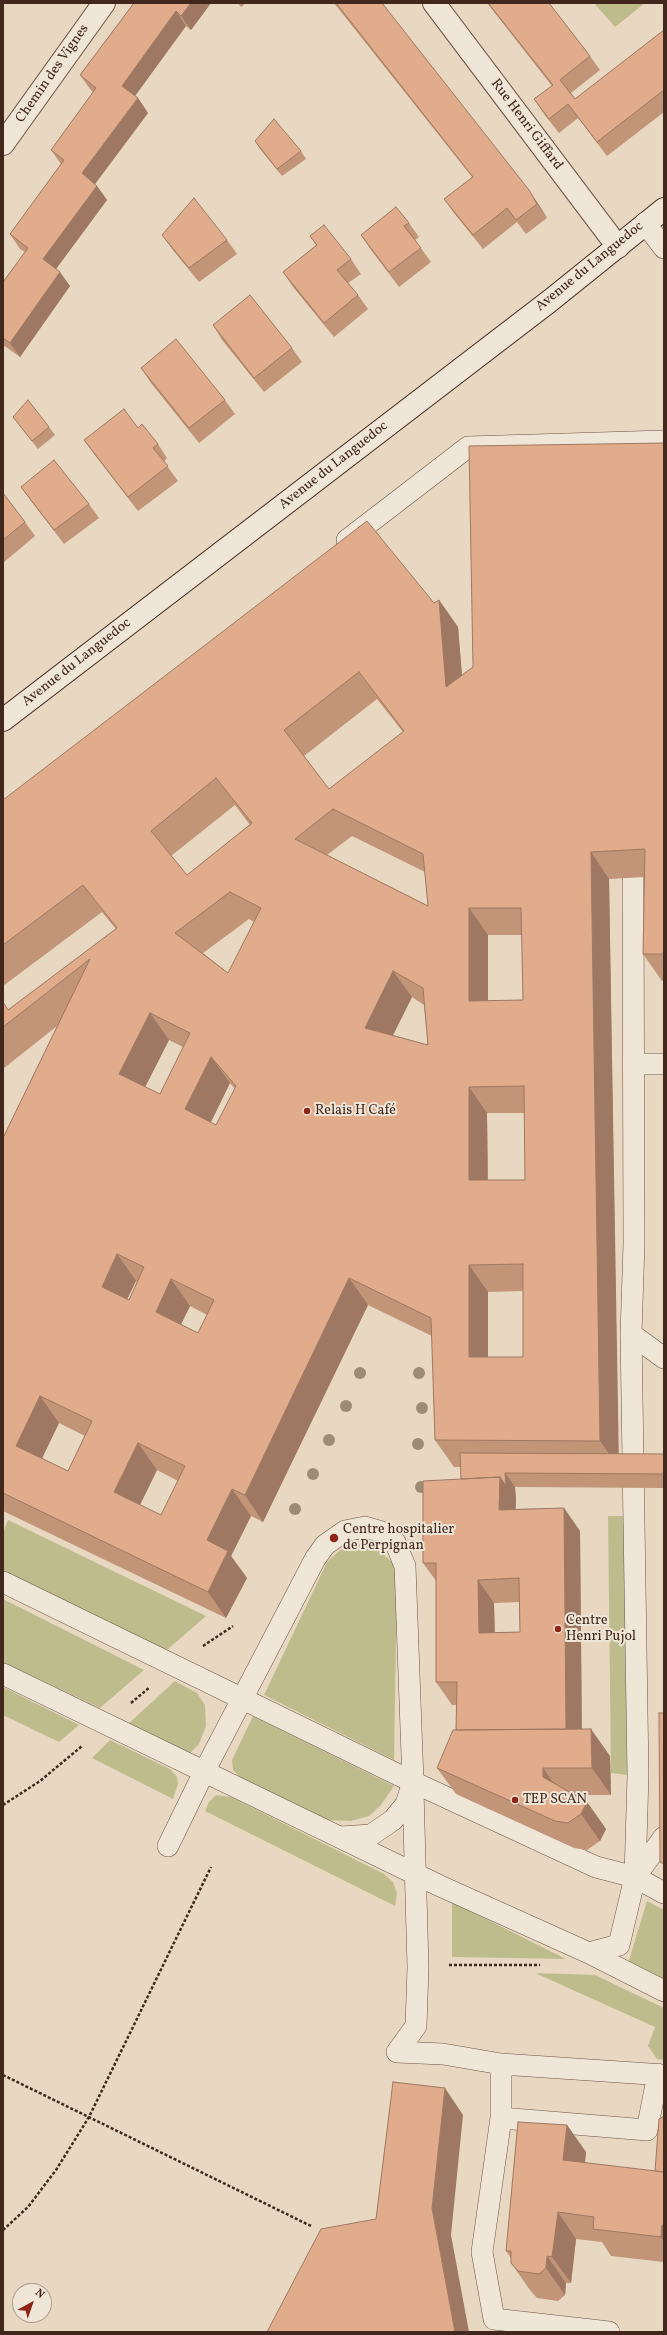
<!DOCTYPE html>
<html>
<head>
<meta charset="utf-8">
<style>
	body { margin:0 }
	#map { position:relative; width:667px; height:2335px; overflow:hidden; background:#e8d8c1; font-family:Vollkorn,serif }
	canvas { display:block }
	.frame { position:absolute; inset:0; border:4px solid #42271c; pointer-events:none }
	.north { position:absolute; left:12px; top:2283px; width:40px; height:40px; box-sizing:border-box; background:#f0e6d7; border:1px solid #aa9a8c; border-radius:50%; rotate:40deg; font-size:11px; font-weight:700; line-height:16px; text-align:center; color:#42271c }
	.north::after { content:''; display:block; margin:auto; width:14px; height:18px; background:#8f2418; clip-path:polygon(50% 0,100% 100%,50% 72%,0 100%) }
</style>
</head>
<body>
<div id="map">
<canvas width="667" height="2335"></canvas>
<div class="frame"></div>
<div class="north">N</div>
</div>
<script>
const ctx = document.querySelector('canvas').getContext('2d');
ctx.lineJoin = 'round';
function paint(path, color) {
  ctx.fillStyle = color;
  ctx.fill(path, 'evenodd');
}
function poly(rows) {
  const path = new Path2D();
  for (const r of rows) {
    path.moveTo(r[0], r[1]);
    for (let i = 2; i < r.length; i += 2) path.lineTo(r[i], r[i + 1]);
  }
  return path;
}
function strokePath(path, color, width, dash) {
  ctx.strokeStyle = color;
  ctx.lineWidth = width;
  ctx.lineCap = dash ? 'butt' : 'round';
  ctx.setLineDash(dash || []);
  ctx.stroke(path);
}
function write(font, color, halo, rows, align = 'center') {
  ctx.font = font + ' Vollkorn,serif';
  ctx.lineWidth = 4;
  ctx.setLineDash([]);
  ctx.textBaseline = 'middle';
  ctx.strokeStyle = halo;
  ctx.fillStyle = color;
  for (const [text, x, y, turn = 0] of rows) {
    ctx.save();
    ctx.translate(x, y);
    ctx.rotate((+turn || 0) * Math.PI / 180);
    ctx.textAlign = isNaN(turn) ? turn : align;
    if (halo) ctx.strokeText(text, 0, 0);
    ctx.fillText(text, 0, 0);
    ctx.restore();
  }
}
const green = poly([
	[594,3,645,3,615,27],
	[608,1516,624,1516,627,1775,611,1773],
	[8,1520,206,1616,167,1650,3,1571,3,1533],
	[360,1544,378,1550,392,1562,397,1578,394,1760,264,1695,327,1562,340,1550],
	[3,1599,144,1670,100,1708,3,1662],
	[175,1681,197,1693,205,1705,206,1726,199,1744,190,1753,129,1723],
	[3,1687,79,1725,59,1742,3,1715],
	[253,1716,394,1786,380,1806,369,1816,351,1821,327,1820,240,1777,233,1770,232,1760],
	[110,1740,170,1769,177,1777,178,1784,173,1799,92,1758],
	[216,1795,231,1797,384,1874,393,1882,397,1894,395,1906,205,1811,209,1802],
	[647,1901,664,1910,664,1987,626,1970],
	[452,1902,566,1959,452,1957],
	[535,1973,595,1975,664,2008,664,2060,657,2059,648,2046,655,2027]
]);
const path = poly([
	[203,1646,233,1626],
	[131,1703,150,1687],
	[3,1805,40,1781,82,1746],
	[449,1965,540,1965],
	[3,2075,311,2226],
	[3,2230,28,2207,56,2170,89,2117,211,1867]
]);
const lane = poly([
	[645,223,664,248],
	[347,540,468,447,664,441],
	[634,1064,664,1064],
	[631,1334,664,1358],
	[3,1582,413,1782,596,1867,635,1877,664,1893],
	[3,1674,438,1885,589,1953,664,1991],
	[168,1846,204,1772,315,1559,325,1545,345,1531,365,1527,382,1532,395,1542,405,1566,413,1782,406,1804,393,1820,371,1835,340,1837],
	[635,1877,664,1837],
	[589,1953,619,1945,635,1877,638,1775,631,1334,634,1244,633,877],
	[397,2052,416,2026,418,1967,413,1790],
	[397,2052,443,2054,501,2064,664,2075],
	[501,2064,501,2118,482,2252,494,2319,609,2332],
	[501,2118,647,2130,658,2074]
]);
const street = poly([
	[434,3,618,247],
	[3,144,104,3]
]);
const secondary = poly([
	[3,720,551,300,664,209]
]);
const trees = [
	[360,1373],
	[419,1373],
	[346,1406],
	[422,1408],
	[329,1440],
	[418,1444],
	[313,1474],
	[421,1487],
	[295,1509]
];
const wall = poly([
	[134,3,211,3,191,30,186,26,135,96,138,98,148,113,95,184,97,186,107,200,56,269,70,286,20,357,3,345,3,282,25,252,20,249,10,234,61,164,51,150,93,92,90,89,80,75],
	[238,3,246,3,241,7],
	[334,3,382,3,539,205,547,218,526,234,517,222,483,249,454,213,444,199,472,177],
	[487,3,549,3,590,56,600,70,571,93,575,99,664,30,664,112,607,156,578,118,559,133,544,114,534,99,552,86],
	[255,141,301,151,306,159,282,176,260,149],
	[409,223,419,237,415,240,431,262,399,287,371,250,361,235],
	[162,235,227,240,237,254,199,282,172,249],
	[310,236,351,259,361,274,348,283,358,295,368,309,334,337,293,287,283,272,316,245],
	[213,325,292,348,302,362,264,392,222,340],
	[141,368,225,400,235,414,199,443,151,383],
	[13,417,49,427,55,435,38,449],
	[138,428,158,444,167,458,164,462,178,481,138,511,94,454,84,440],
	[664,443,664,981,662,981,643,954,645,877,609,879,618,1454,664,1454,664,1488,515,1487,516,1500,515,1509,564,1508,580,1531,582,1729,610,1756,611,1795,576,1795,587,1802,606,1829,600,1841,587,1850,574,1848,456,1794,437,1768,456,1730,456,1705,452,1705,436,1682,436,1581,423,1563,461,1479,461,1467,454,1467,435,1440,432,1336,368,1305,263,1522,251,1516,231,1556,247,1578,226,1618,3,1511,3,1138,57,1026,3,1069,3,1002,8,1010,116,929,102,912,3,986,3,800,434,603,439,600,458,627,462,675,473,667],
	[377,699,403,732,329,789,304,756],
	[235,805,250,825,187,875,171,856],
	[352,836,425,872,428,906,327,855],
	[249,919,254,922,228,973,203,953],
	[488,935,522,935,523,1000,488,1001],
	[412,997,424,1005,428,1045,393,1035],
	[169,1040,183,1047,160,1094,145,1087],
	[230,1083,235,1089,216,1125,211,1122],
	[487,1113,524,1113,525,1180,488,1180],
	[136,1281,137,1282,129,1300,127,1299],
	[523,1291,523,1357,488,1357,488,1292],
	[190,1306,207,1315,198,1333,181,1324],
	[59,1423,85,1436,68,1471,42,1458],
	[157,1470,178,1481,161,1515,140,1505],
	[519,1602,520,1632,495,1632,494,1603],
	[21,487,89,504,99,518,64,544,31,501],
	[3,493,25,522,35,536,3,563],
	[664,2116,664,2262,611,2256,602,2242,576,2239,571,2283,566,2283,565,2295,558,2301,537,2298,530,2290,511,2263,511,2258,506,2251,567,2125,586,2152,585,2163,655,2171]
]);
const shadedWall = poly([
	[191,3,211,3,191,30,181,16],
	[176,11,186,26,132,100,122,86],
	[138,98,148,113,92,188,82,173],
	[97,186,107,200,53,273,43,259],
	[529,190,539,205,547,218,537,204],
	[60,272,70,286,20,357,10,343],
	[439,600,458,627,465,713,446,687],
	[591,852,609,879,619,1468,600,1441],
	[469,908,488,935,488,1028,469,1001],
	[393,971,412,997,383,1055,365,1028],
	[150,1013,169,1040,138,1101,119,1074],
	[211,1057,230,1083,204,1136,185,1109],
	[469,1087,487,1113,488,1207,469,1180],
	[117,1254,136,1281,120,1314,102,1287],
	[469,1265,488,1292,488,1383,469,1357],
	[349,1278,368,1305,263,1522,245,1495],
	[171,1279,190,1306,174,1339,156,1312],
	[40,1396,59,1423,35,1473,16,1446],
	[138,1443,157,1470,133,1519,114,1492],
	[505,1473,515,1487,516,1500,515,1533,499,1510,500,1477],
	[232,1489,251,1516,231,1556,247,1578,226,1618,208,1592,207,1540],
	[564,1508,580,1531,582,1757,566,1734],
	[478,1580,494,1603,495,1656,479,1633],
	[591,1729,610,1756,611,1795,592,1768],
	[543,1768,562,1795,543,1777],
	[587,1802,606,1829,600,1841,581,1814],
	[445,2088,463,2115,451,2235,469,2332,455,2332,432,2208],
	[567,2125,586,2152,582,2187,563,2160],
	[558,2212,576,2239,571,2283,552,2257],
	[662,2225,664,2228,664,2242,661,2237],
	[547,2256,566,2283,565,2295,546,2268]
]);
const building = poly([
	[134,3,191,3,181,16,176,11,122,86,138,98,82,173,97,186,43,259,60,272,10,343,3,338,3,282,28,248,10,234,64,160,51,150,96,88,80,75,134,3],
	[336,3,382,3,529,190,537,204,516,220,507,208,473,235,444,199,473,177,336,3],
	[488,3,549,3,590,56,560,80,575,99,664,30,664,90,597,142,568,104,549,119,534,99,553,85,488,3],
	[274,119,301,151,277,169,255,141,274,119],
	[194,198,227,240,189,268,162,235,194,198],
	[396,207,409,223,404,226,421,248,389,272,361,235,396,207],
	[324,225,351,259,337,270,358,295,324,323,283,272,317,245,310,236,324,225],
	[250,295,292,348,254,378,213,325,250,295],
	[176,339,225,400,189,428,141,368,176,339],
	[28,400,49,427,32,441,13,417,28,400],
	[124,409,138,428,142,424,158,444,153,448,168,466,128,497,84,440,124,409],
	[664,443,664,954,643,954,645,849,591,852,600,1441,435,1440,431,1318,349,1278,245,1495,232,1489,207,1540,228,1551,208,1592,3,1493,3,1138,90,959,3,1027,3,1002,8,1010,117,928,83,885,3,945,3,800,367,521,434,603,439,600,446,687,473,667,469,446,664,443],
	[359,672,404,731,329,789,284,730,359,672],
	[216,778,252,823,187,875,151,831,216,778],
	[333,809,423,854,428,906,295,839,333,809],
	[230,892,261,908,228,973,175,933,230,892],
	[469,908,521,908,523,1000,469,1001,469,908],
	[393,971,423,988,428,1045,365,1028,393,971],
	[150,1013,190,1033,160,1094,119,1074,150,1013],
	[211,1057,236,1086,216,1125,185,1109,211,1057],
	[524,1086,525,1180,469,1180,469,1087,524,1086],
	[117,1254,144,1267,129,1300,102,1287,117,1254],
	[523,1264,523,1357,469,1357,469,1265,523,1264],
	[171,1279,214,1300,198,1333,156,1312,171,1279],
	[40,1396,92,1421,68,1471,16,1446,40,1396],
	[138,1443,185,1466,161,1515,114,1492,138,1443],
	[54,460,89,504,54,530,21,487,54,460],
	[3,493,25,522,3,540,3,493],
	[460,1453,664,1454,664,1474,505,1473,506,1486,500,1477,461,1479,460,1453],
	[500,1477,499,1510,564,1508,566,1729,456,1730,457,1682,436,1682,436,1563,423,1563,423,1481,500,1477],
	[519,1578,520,1632,479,1633,478,1580,519,1578],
	[659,1713,664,1713,664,1864,660,1862,659,1713],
	[591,1729,592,1768,543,1768,543,1777,587,1802,581,1814,568,1823,555,1821,437,1768,453,1730,591,1729],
	[393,2082,445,2088,432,2208,455,2332,267,2332,321,2229,376,2219,393,2082],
	[664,2116,664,2172,655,2171,659,2119,664,2116],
	[518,2122,567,2125,563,2160,664,2172,664,2225,662,2225,661,2237,593,2229,594,2217,558,2212,552,2257,547,2256,546,2268,539,2274,518,2271,511,2263,511,2251,506,2251,518,2122]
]);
const markers = [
	[307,1111,4,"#8f2418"],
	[334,1538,5,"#8f2418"],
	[558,1629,4,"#8f2418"],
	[515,1800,4,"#8f2418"]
];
const streetNames = [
	["Chemin des Vignes",53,74,-55],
	["Rue Henri Giffard",526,125,53],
	["Avenue du Languedoc",590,267,-39],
	["Avenue du Languedoc",334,466,-38],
	["Avenue du Languedoc",77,663,-38]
];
const poiNames = [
	["Relais H Café",315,1111],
	["Centre hospitalier",343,1530],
	["de Perpignan",343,1546],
	["Centre",566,1621],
	["Henri Pujol",566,1637],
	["TEP SCAN",523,1800]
];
paint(green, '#bebc8d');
strokePath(lane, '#6c5345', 22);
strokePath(street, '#6c5345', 24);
strokePath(secondary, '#42271c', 24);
strokePath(path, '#42271c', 2.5, [3, 2]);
strokePath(lane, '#f0e6d7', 21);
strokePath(street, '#f0e6d7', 22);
strokePath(secondary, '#f0e6d7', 22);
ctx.fillStyle = '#9e8b76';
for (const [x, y] of trees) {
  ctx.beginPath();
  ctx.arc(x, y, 6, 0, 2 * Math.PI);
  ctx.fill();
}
paint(wall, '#c29478');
paint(shadedWall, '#9e7862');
paint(building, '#e1ac8c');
strokePath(building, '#9e7862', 1);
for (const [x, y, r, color] of markers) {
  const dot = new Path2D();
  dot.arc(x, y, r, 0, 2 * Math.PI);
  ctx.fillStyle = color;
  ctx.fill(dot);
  strokePath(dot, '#f0e6d7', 1.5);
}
write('14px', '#42271c', '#f0e6d7', streetNames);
write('14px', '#42271c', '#f0e6d7', poiNames, 'left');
</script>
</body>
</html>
